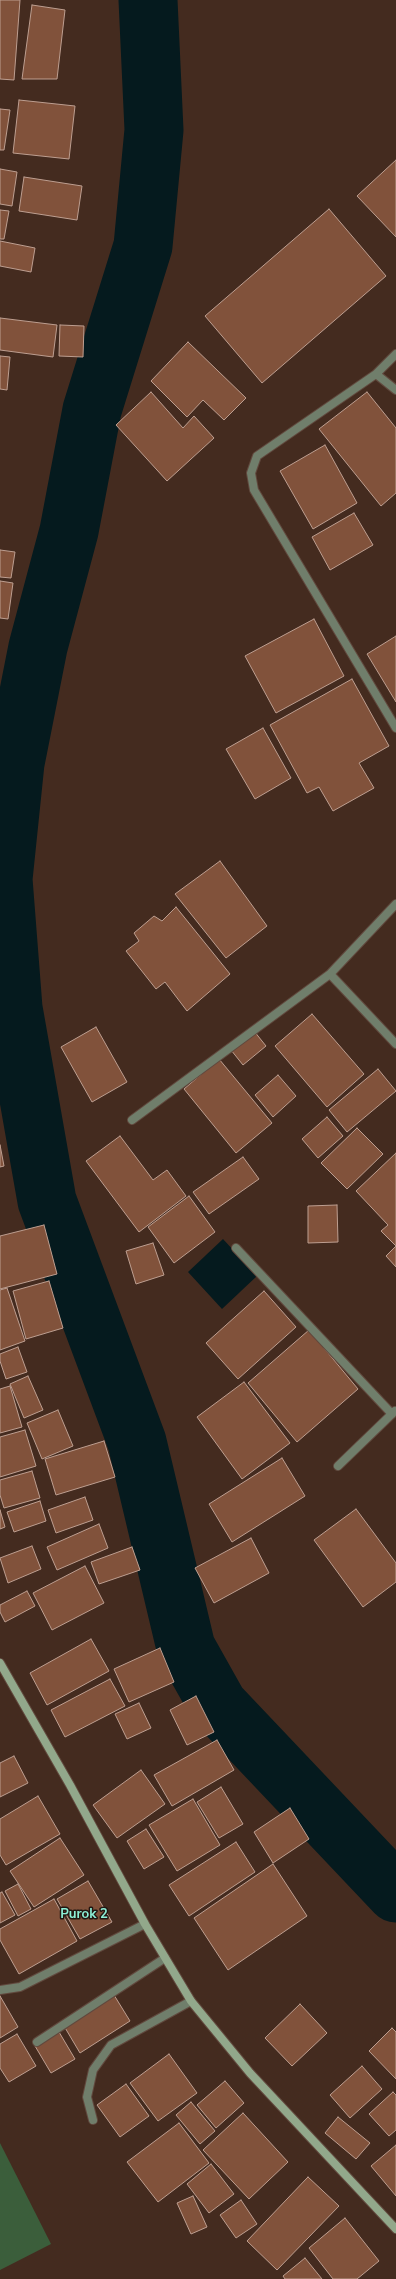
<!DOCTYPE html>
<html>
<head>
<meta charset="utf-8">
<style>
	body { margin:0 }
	canvas { display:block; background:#442b1f }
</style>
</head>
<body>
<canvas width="396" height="2279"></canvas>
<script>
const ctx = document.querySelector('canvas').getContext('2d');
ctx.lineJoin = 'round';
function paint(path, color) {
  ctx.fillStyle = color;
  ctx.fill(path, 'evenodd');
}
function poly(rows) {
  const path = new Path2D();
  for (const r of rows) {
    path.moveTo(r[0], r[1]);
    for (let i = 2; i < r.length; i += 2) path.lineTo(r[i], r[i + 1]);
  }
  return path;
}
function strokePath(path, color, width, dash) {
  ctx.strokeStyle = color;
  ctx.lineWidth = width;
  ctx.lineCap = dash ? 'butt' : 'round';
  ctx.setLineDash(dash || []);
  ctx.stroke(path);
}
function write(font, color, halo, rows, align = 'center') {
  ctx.font = font + ' Mulish,sans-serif';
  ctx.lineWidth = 3;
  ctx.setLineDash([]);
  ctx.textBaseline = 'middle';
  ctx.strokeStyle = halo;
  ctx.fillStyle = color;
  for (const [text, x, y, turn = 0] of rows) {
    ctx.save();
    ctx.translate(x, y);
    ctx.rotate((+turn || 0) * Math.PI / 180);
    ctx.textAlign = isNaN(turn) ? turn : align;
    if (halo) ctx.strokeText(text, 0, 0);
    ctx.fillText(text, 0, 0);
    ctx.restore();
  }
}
const green = poly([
	[0,2143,51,2244,0,2270]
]);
const water = poly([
	[223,1239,257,1276,222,1309,188,1272]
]);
const river = poly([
	[148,0,154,130,143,246,92,410,69,531,38,647,15,763,3,879,13,1008,47,1201,137,1442,186,1648,218,1705,396,1893]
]);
const building = poly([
	[0,0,20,0,14,80,0,79,0,0],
	[32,5,65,10,57,79,22,79,32,5],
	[19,100,75,106,69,159,13,153,19,100],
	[0,109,10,110,4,150,0,150,0,109],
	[396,160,396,237,357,196,396,160],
	[0,169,17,172,12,206,0,204,0,169],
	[24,177,82,186,77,220,19,211,24,177],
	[329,209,386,276,262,383,205,316,329,209],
	[0,210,9,211,4,239,0,239,0,210],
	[0,241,35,248,31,272,0,266,0,241],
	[0,318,57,325,53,357,0,350,0,318],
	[60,325,84,326,83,357,59,356,60,325],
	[188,342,246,398,224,420,203,400,187,417,151,381,188,342],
	[0,356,10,357,7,390,0,389,0,356],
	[151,392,183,428,194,416,214,438,167,481,116,425,151,392],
	[367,392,396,428,396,493,381,506,319,429,367,392],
	[325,445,357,503,313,529,280,471,325,445],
	[354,513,373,545,330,570,312,537,354,513],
	[0,550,15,552,11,578,0,577,0,550],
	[0,581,13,583,8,619,0,618,0,581],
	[314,619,344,676,276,713,245,656,314,619],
	[396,636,396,702,367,654,396,636],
	[352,679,389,746,359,763,374,788,333,811,319,787,307,793,270,725,352,679],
	[263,728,291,778,255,799,226,749,263,728],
	[220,861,267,926,226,958,175,894,220,861],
	[176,907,230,974,187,1011,165,982,156,989,126,951,139,941,134,933,154,916,162,921,176,907],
	[312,1014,364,1074,327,1107,275,1046,312,1014],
	[96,1027,127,1082,92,1102,61,1047,96,1027],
	[254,1031,266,1046,243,1065,231,1050,254,1031],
	[219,1059,272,1123,236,1153,184,1089,219,1059],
	[378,1069,396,1091,347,1132,329,1110,378,1069],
	[278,1075,296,1096,273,1117,255,1095,278,1075],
	[327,1117,343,1136,318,1158,302,1139,327,1117],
	[357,1128,383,1154,347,1189,321,1163,357,1128],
	[120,1136,153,1180,167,1170,186,1196,139,1232,86,1161,120,1136],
	[0,1145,4,1166,0,1167,0,1145],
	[396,1153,396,1267,386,1256,396,1246,381,1231,388,1225,356,1191,396,1153],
	[243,1157,259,1179,209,1214,193,1192,243,1157],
	[189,1196,215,1232,174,1263,148,1227,189,1196],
	[337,1205,338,1242,308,1243,308,1206,337,1205],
	[44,1225,57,1274,0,1289,0,1236,44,1225],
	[153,1243,164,1275,136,1284,126,1251,153,1243],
	[49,1281,63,1328,26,1339,13,1291,49,1281],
	[7,1288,25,1341,0,1350,0,1290,7,1288],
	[264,1291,296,1327,238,1379,206,1343,264,1291],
	[309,1330,358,1389,297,1442,248,1383,309,1330],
	[18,1347,27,1372,6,1379,0,1361,0,1354,18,1347],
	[28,1376,43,1410,24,1418,10,1384,28,1376],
	[244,1382,290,1443,242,1479,197,1417,244,1382],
	[10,1386,22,1427,0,1433,0,1389,10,1386],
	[58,1410,73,1446,42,1459,27,1423,58,1410],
	[25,1430,36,1466,0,1477,0,1437,25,1430],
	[104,1441,115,1477,56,1495,45,1459,104,1441],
	[282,1458,305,1496,232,1542,209,1504,282,1458],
	[32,1471,40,1498,4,1508,0,1495,0,1480,32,1471],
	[85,1497,93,1520,56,1533,48,1510,85,1497],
	[40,1501,46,1521,14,1532,7,1512,40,1501],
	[356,1509,396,1563,396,1582,363,1607,314,1540,356,1509],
	[0,1510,5,1527,0,1529,0,1510],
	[99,1524,108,1548,57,1570,47,1547,99,1524],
	[251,1538,269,1573,214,1603,195,1568,251,1538],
	[32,1546,41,1569,8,1583,0,1558,32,1546],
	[132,1547,140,1570,99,1584,91,1562,132,1547],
	[85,1566,104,1603,52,1630,33,1593,85,1566],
	[27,1591,35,1606,5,1622,0,1612,0,1605,27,1591],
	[91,1639,109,1671,47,1705,30,1673,91,1639],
	[160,1648,174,1682,129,1702,114,1669,160,1648],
	[110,1679,125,1706,65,1737,51,1710,110,1679],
	[196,1696,214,1732,187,1745,170,1710,196,1696],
	[139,1703,151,1728,127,1739,115,1714,139,1703],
	[217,1740,234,1770,172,1806,154,1775,217,1740],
	[14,1756,28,1783,0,1797,0,1763,14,1756],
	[141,1770,165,1804,117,1838,93,1805,141,1770],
	[221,1787,243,1824,219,1838,197,1802,221,1787],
	[38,1796,60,1834,6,1865,0,1855,0,1819,38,1796],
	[193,1799,220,1845,177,1871,149,1825,193,1799],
	[290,1808,309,1839,273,1863,254,1832,290,1808],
	[146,1829,164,1857,144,1869,127,1841,146,1829],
	[60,1838,84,1875,34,1907,10,1871,60,1838],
	[236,1842,255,1872,189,1916,169,1885,236,1842],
	[273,1864,307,1916,228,1970,194,1918,273,1864],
	[88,1881,112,1922,80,1939,57,1899,88,1881],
	[18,1884,31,1909,18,1916,5,1891,18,1884],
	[2,1892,15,1915,0,1923,0,1893,2,1892],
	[54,1899,77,1941,19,1974,0,1940,0,1929,54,1899],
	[114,1995,130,2021,80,2053,64,2026,114,1995],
	[0,1996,18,2027,0,2038,0,1996],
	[300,2004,327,2033,292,2066,265,2038,300,2004],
	[392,2028,396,2032,396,2079,369,2051,392,2028],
	[59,2032,75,2059,51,2073,35,2046,59,2032],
	[17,2034,36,2066,9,2082,0,2068,0,2044,17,2034],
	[169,2054,197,2093,158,2121,130,2083,169,2054],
	[362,2066,382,2089,350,2118,330,2095,362,2066],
	[225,2081,244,2103,216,2128,197,2105,225,2081],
	[126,2084,149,2116,120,2137,97,2105,126,2084],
	[393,2092,396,2095,396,2130,389,2136,369,2114,393,2092],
	[191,2102,215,2131,200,2144,176,2115,191,2102],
	[243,2113,288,2162,249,2199,203,2150,243,2113],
	[338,2117,370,2143,356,2159,325,2133,338,2117],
	[179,2123,209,2163,158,2202,127,2162,179,2123],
	[396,2145,396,2196,371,2166,396,2145],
	[211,2164,234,2194,209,2213,187,2184,211,2164],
	[308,2177,339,2206,277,2270,247,2241,308,2177],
	[193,2196,207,2227,191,2234,177,2203,193,2196],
	[241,2200,257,2224,236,2238,220,2215,241,2200],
	[345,2218,379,2261,357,2279,333,2279,309,2248,345,2218],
	[305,2258,322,2279,285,2279,283,2276,305,2258]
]);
const street = poly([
	[396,354,376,374,257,456,251,473,254,490,396,728],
	[376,374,396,390],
	[330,974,396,1044],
	[132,1120,330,974,396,904],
	[236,1248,392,1414],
	[338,1466,395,1411],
	[0,1990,20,1987,145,1924],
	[37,2042,165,1958],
	[93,2120,87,2097,93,2070,111,2045,191,2001]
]);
const secondary = poly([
	[0,1663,70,1785,145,1924,191,2001,250,2073,396,2229]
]);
const neighbourhoodNames = [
	["Purok 2",84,1914]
];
paint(green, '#3b5e3b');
paint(water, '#051a1e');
strokePath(river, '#051a1e', 59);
paint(building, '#81523b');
strokePath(building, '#bd9e90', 1);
strokePath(street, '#61493e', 10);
strokePath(secondary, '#61493e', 10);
strokePath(street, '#707e6b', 8);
strokePath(secondary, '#92a88b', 8);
write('bold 13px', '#8defd6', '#221712', neighbourhoodNames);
</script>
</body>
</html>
